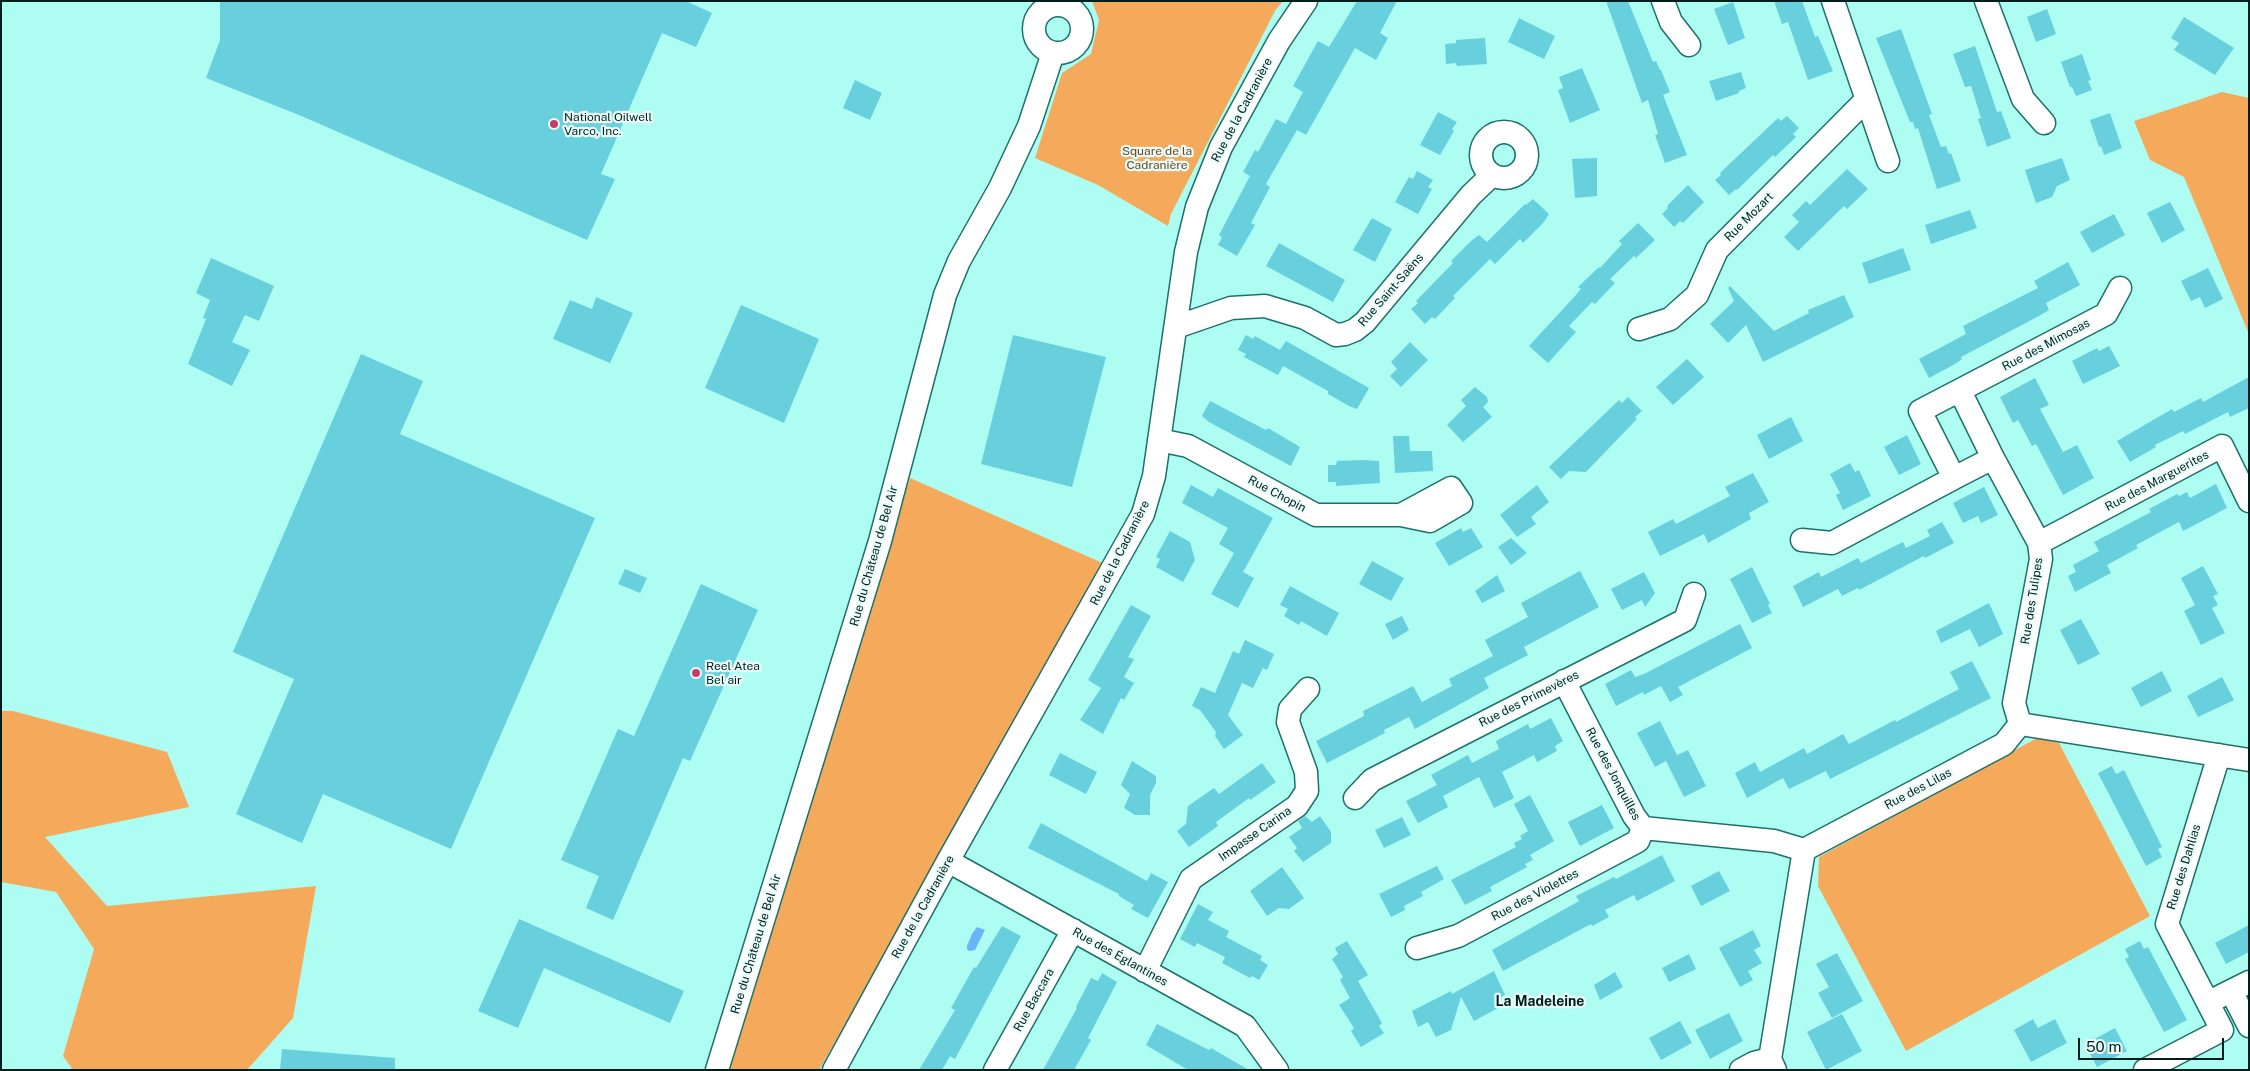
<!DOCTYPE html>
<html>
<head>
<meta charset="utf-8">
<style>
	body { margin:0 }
	#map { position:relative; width:2250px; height:1071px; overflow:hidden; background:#aefdf2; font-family:"Public Sans",sans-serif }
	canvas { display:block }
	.frame { position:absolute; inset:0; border:2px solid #001f1c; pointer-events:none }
	.scale { position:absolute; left:2078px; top:1038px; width:146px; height:22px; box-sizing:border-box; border:2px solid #001f1c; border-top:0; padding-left:6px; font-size:15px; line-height:18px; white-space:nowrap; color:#001f1c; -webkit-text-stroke:4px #eafdfa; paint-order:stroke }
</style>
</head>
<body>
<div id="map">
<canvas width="2250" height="1071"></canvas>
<div class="frame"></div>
<div class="scale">50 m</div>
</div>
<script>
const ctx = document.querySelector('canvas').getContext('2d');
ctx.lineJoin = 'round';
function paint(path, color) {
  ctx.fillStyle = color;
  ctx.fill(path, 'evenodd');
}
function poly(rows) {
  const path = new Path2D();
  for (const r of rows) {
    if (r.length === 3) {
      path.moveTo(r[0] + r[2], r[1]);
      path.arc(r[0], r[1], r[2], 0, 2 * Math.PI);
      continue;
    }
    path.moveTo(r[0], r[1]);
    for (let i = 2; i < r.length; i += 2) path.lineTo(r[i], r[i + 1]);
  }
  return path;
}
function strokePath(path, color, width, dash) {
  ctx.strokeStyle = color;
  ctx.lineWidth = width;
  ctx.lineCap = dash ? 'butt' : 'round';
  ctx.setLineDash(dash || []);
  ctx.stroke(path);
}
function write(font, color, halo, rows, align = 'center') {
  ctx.font = font + ' "Public Sans",sans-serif';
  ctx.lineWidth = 4.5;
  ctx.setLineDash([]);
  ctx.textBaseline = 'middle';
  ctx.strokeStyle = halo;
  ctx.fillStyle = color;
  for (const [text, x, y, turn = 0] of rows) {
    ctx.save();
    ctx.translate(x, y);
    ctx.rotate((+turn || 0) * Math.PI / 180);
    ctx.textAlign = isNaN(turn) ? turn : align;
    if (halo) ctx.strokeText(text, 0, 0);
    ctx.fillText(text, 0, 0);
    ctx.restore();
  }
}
const green = poly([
	[1092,1,1283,1,1275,11,1171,214,1168,226,1098,185,1035,158,1062,73,1091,54,1099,20],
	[2222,92,2249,98,2249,334,2184,177,2150,160,2134,121],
	[910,478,1107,565,819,1070,723,1070],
	[1,711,13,711,167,752,189,807,45,837,107,906,316,886,293,1018,247,1070,73,1070,63,1056,94,949,56,892,1,882],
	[2037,738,2059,743,2150,916,1906,1051,1818,886,1819,857]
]);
const water = poly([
	[977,927,985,930,975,950,969,951,967,949,967,946,972,934]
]);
const building = poly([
	[220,1,686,1,712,13,696,47,662,33,601,174,615,179,587,240,299,115,206,78,220,40],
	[1357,1,1397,1,1380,33,1388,38,1376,60,1355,48,1306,135,1297,130,1266,184,1270,187,1251,223,1255,225,1237,256,1218,245,1222,237,1219,235,1250,176,1243,172,1255,150,1258,152,1276,119,1286,124,1303,92,1293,86,1318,41,1329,47],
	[1606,1,1628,1,1653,62,1656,61,1660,70,1661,70,1670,92,1663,95,1687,155,1665,163,1655,135,1658,134,1648,100,1642,103],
	[1774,1,1802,1,1815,37,1818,36,1833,71,1808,80,1788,22,1782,24],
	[1733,2,1745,38,1728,45,1714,9],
	[2047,9,2056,34,2036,42,2027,17],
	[2184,17,2234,48,2215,75,2174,50,2179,43,2171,38],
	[1519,18,1555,36,1544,59,1508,42],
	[1901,29,1932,114,1929,115,1941,147,1946,146,1949,154,1951,153,1961,181,1937,189,1918,128,1915,129,1913,122,1910,122,1876,38],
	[1485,38,1487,64,1457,66,1456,63,1446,64,1445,44,1456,43,1456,40],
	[1975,46,1997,112,2001,111,2011,138,1987,147,1978,119,1981,118,1971,86,1965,87,1953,54],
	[2082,54,2091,80,2088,81,2092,90,2076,96,2072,87,2070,87,2061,62],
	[1582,68,1600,110,1570,123,1558,90,1563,88,1559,77],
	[1741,72,1746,88,1739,91,1739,93,1716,101,1709,81],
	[855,80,882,93,870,120,843,108],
	[1438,112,1457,122,1452,129,1454,131,1440,155,1420,145],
	[2110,113,2122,148,2104,155,2101,146,2099,147,2090,120],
	[1787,116,1799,128,1793,134,1796,137,1775,157,1773,155,1737,190,1736,189,1729,195,1715,180,1721,175,1720,173,1778,118,1781,121],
	[1597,158,1597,196,1575,198,1572,159],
	[2062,158,2070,180,2057,186,2052,197,2036,203,2025,170],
	[1847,169,1868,189,1847,209,1844,206,1798,251,1784,237,1799,222,1792,215,1806,201,1810,205],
	[1417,171,1433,180,1428,187,1432,189,1418,214,1395,202,1409,177,1413,179],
	[1688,185,1704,202,1683,223,1680,221,1674,227,1662,214,1668,208,1667,206],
	[1533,199,1549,214,1544,222,1523,243,1520,239,1495,264,1490,259,1453,296,1455,298,1435,319,1432,317,1425,324,1411,309,1418,303,1416,301,1453,263,1451,261,1471,241,1479,235,1487,242,1525,204,1526,205],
	[2170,202,2185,230,2162,243,2147,213],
	[1970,210,1977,228,1931,244,1925,225],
	[2114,214,2125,235,2092,253,2080,232],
	[1372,218,1392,229,1375,262,1353,250],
	[1638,223,1655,240,1636,258,1634,256,1610,279,1615,283,1595,304,1592,302,1569,326,1576,332,1548,363,1529,346,1575,296,1581,289,1578,287,1599,267,1600,268,1622,244,1619,241],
	[1279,243,1345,280,1333,302,1266,266],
	[1903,248,1911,270,1869,284,1862,263],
	[211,258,274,286,259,321,245,315,232,342,250,350,232,386,188,364,206,319,203,318,210,300,196,293],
	[2068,262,2080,285,2046,303,2049,310,2039,316,1961,357,1962,359,1955,364,1929,378,1919,359,1966,334,1963,326,2038,288,2034,281],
	[2208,268,2223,299,2205,308,2200,297,2191,301,2181,281],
	[1730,286,1774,331,1809,313,1808,310,1844,295,1854,317,1763,362,1746,325,1728,343,1710,324,1734,301,1728,288],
	[596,297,633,313,610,363,553,339,570,300,592,309],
	[741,305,819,339,784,423,705,388],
	[1013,335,1106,357,1072,487,981,464],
	[1246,335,1253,339,1255,336,1280,350,1286,341,1369,388,1357,409,1349,406,1328,394,1328,391,1283,366,1278,375,1244,357,1246,354,1238,350],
	[1410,342,1428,360,1401,387,1390,376,1397,369,1391,362],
	[2109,346,2120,366,2083,384,2072,361,2097,348,2099,351],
	[361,354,423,381,400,434,595,518,451,849,323,794,302,843,236,814,294,679,233,652],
	[1687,359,1704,377,1673,405,1656,387],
	[2249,377,2249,408,2230,417,2228,412,2185,434,2183,431,2155,445,2156,447,2130,462,2117,441,2172,409,2174,412,2201,398,2203,402],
	[2035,378,2049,405,2040,409,2063,452,2077,445,2094,478,2063,495,2036,444,2032,446,2018,420,2013,423,2000,397],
	[1475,387,1487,397,1488,402,1483,407,1492,417,1463,442,1447,425,1466,406,1461,400],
	[1628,397,1642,411,1635,417,1637,419,1586,472,1569,471,1561,479,1549,467,1619,400,1622,403],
	[1210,401,1266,430,1268,428,1300,447,1291,466,1209,422,1202,416],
	[1791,417,1803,441,1769,459,1757,435],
	[1907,435,1921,464,1899,475,1884,447],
	[1393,436,1409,436,1410,451,1432,451,1433,471,1395,473],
	[1362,460,1379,461,1380,483,1336,486,1336,482,1328,482,1328,465,1336,465,1337,461],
	[1850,463,1855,472,1859,470,1871,496,1843,510,1836,495,1840,493,1830,474],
	[1753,473,1769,502,1749,513,1751,519,1708,543,1704,534,1660,556,1648,532,1673,519,1676,524,1730,496,1725,487],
	[2216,484,2227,508,2183,531,2179,522,2136,545,2138,548,2107,565,2111,573,2075,592,2068,576,2076,572,2073,565,2099,551,2094,542,2151,512,2149,509,2177,494,2179,496,2187,492,2190,498],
	[1191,485,1213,497,1218,488,1273,518,1243,572,1254,578,1238,608,1211,594,1234,553,1219,544,1228,528,1182,503],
	[1537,485,1549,502,1531,517,1536,524,1517,537,1500,515],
	[1984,487,1998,515,1981,523,1978,516,1963,523,1953,503],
	[1942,522,1954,543,1925,558,1924,556,1859,590,1858,588,1842,596,1838,589,1803,607,1793,586,1819,572,1821,577,1858,558,1861,563,1903,542,1906,548,1930,536,1927,530],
	[1461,528,1463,532,1471,528,1483,547,1449,566,1435,543],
	[1170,531,1190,542,1195,560,1183,582,1156,567,1160,559,1156,557],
	[1511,538,1527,553,1511,565,1498,547],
	[1372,561,1404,578,1391,601,1359,584],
	[2203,566,2218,594,2213,596,2218,605,2212,608,2225,633,2201,645,2184,611,2195,605,2181,578],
	[1752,567,1770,604,1768,605,1772,613,1752,623,1730,579],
	[625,569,647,578,640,593,618,584],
	[1580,571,1599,607,1524,647,1528,655,1484,678,1489,688,1415,729,1409,717,1384,730,1385,733,1327,763,1316,741,1364,716,1363,711,1413,686,1422,702,1452,686,1449,679,1493,656,1485,640,1528,617,1521,603],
	[1644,572,1655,593,1645,607,1642,600,1622,610,1611,589],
	[1497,575,1505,591,1482,603,1475,591],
	[701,584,758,610,690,761,683,758,613,920,586,908,599,876,561,860,618,729,634,736],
	[1290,586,1339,613,1327,636,1301,621,1299,625,1284,616,1288,609,1280,605],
	[1989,603,2003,634,1979,647,1970,629,1941,643,1936,631],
	[1131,605,1151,616,1128,657,1134,659,1124,677,1134,683,1124,700,1121,698,1103,734,1080,720,1101,688,1088,680],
	[1402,616,1409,630,1393,640,1385,624],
	[2081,619,2100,654,2078,665,2060,630],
	[1740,624,1752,648,1678,687,1683,695,1670,702,1661,686,1644,695,1643,692,1616,706,1605,684,1631,670,1635,677,1644,674],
	[1245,640,1274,654,1267,670,1263,668,1253,688,1242,683,1228,715,1243,735,1224,749,1215,736,1216,732,1200,710,1192,706,1201,687,1215,693,1233,651,1239,654],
	[1972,661,1991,698,1830,779,1826,771,1789,789,1783,778,1747,798,1735,773,1755,762,1760,772,1804,748,1807,754,1843,734,1849,744,1895,720,1896,722,1959,689,1950,672],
	[2162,671,2172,691,2141,707,2131,688],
	[2222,677,2234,700,2198,717,2187,696],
	[1551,718,1563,741,1555,746,1557,751,1537,762,1534,755,1502,772,1514,798,1494,808,1479,777,1443,796,1448,807,1418,823,1406,801,1437,785,1431,775,1468,755,1472,763,1499,749,1496,741,1528,724,1530,729],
	[1660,721,1677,755,1675,756,1688,750,1706,786,1684,797,1666,761,1655,767,1637,733],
	[1060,753,1097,772,1086,794,1049,775],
	[1132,761,1156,776,1156,783,1150,795,1150,815,1135,815,1124,808,1130,794,1121,785],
	[1262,763,1276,782,1250,800,1249,798,1216,822,1218,826,1189,847,1177,831,1186,824,1188,806,1214,788,1219,794],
	[2112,766,2116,774,2124,770,2162,847,2158,849,2162,857,2146,866,2098,773],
	[1530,795,1554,841,1530,855,1533,860,1525,864,1527,867,1490,887,1492,891,1465,905,1451,880,1516,847,1514,843,1522,839,1520,836,1528,831,1514,804],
	[1602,805,1614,828,1580,846,1568,822],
	[1305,816,1312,822,1320,816,1331,832,1331,843,1303,862,1294,851,1297,848,1289,837,1302,828,1298,821],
	[1402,817,1411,835,1384,848,1375,830],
	[1041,823,1147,881,1151,873,1168,882,1148,918,1131,909,1134,905,1119,896,1119,894,1028,848],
	[1662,855,1675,881,1637,901,1634,895,1605,910,1609,917,1592,926,1591,924,1503,971,1492,950,1579,901,1576,896,1614,877,1616,879],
	[1437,866,1444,879,1421,892,1423,896,1404,906,1405,910,1391,917,1379,894],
	[1282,867,1304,898,1289,909,1279,908,1267,916,1250,891],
	[1719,871,1730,891,1701,906,1691,886],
	[1198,904,1213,912,1208,920,1229,931,1226,937,1262,956,1260,960,1268,965,1259,980,1252,976,1250,978,1222,963,1225,957,1197,943,1195,947,1180,939],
	[519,919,684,991,670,1023,544,968,518,1028,478,1011],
	[2249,925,2249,952,2226,964,2215,943],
	[1002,926,1021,936,955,1059,950,1056,942,1070,919,1070,955,1010,951,1008,974,967,976,968],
	[1753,930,1761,946,1754,950,1762,963,1748,971,1753,980,1740,987,1719,948],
	[1347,941,1368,975,1358,981,1382,1023,1379,1026,1384,1033,1361,1047,1351,1031,1354,1028,1339,1005,1350,998,1340,980,1343,977,1332,959,1338,954,1335,948],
	[2140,941,2144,949,2148,947,2187,1020,2164,1032,2125,959,2129,957,2125,949],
	[1837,953,1863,1001,1832,1018,1818,993,1829,987,1816,964],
	[1689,954,1696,969,1669,982,1662,968],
	[1494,971,1505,995,1495,1000,1498,1008,1474,1021,1461,997,1451,1030,1436,1037,1428,1022,1418,1027,1412,1011,1451,991,1452,994],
	[1615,972,1623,987,1600,1000,1594,985],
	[1102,973,1117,982,1088,1038,1091,1040,1074,1070,1043,1070,1077,1008,1076,1007,1091,978,1098,981],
	[1729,1013,1743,1041,1710,1059,1695,1030],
	[1842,1014,1862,1051,1826,1070,1807,1032],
	[2033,1019,2038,1028,2055,1019,2067,1043,2031,1062,2014,1030],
	[1680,1021,1692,1043,1661,1060,1649,1038],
	[1157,1024,1209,1050,1211,1048,1249,1070,1188,1070,1146,1045],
	[2115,1028,2127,1051,2097,1067,2085,1044],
	[282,1049,395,1058,395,1070,280,1070]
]);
const minor = poly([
	[1663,1,1671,22,1689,45],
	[1833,1,1888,161],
	[1986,1,2023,99,2044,123],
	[1058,29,24],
	[1504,155,23],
	[1176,327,1231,308,1265,306,1305,318,1336,335,1345,334,1355,330,1365,322,1471,195,1492,175],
	[1639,329,1670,319,1697,295,1717,250,1866,100],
	[1159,440,1188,446,1316,515,1401,515,1430,521,1461,503,1451,488,1401,515],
	[1993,458,2039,543,2041,559,2014,703,2020,724],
	[1954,478,1993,458,1960,391],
	[1802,540,1832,543,1954,478,1920,411,2106,314,2120,288],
	[2039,543,2222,446,2249,501],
	[1564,681,1634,816,1643,828,1774,841,1804,850],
	[1355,798,1372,780,1685,620,1694,594],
	[948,861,1245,1026,1277,1070],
	[1417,948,1458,936,1638,841,1643,828],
	[1145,971,1191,879,1297,806,1307,791,1306,772,1288,722,1290,709,1308,689],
	[2231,991,2249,1026],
	[2209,1002,2249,982],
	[717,1070,880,541,945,295,959,261,1000,188,1029,126,1053,53],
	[834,1070,948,861,1143,514,1154,476,1186,252,1197,207,1221,147,1279,41,1306,1],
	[995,1070,1073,930],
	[1741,1070,1754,1063,1770,1059],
	[1775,1070,1770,1059,1804,850,2004,744,2020,724,2249,760],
	[2145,1070,2222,1030,2167,924,2219,755]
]);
const markers = [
	[554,124,5,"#c83b68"],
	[696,673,5,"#c83b68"]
];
const streetNames = [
	["Rue de la Cadranière",1242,110,-62],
	["Rue Mozart",1749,217,-45],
	["Rue Saint-Saëns",1391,290,-49],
	["Rue des Mimosas",2046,345,-28],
	["Rue des Marguerites",2157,481,-28],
	["Rue Chopin",1277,494,28],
	["Rue de la Cadranière",1120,553,-63],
	["Rue du Château de Bel Air",874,556,-74],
	["Rue des Tulipes",2032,601,-81],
	["Rue des Primevères",1529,699,-27],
	["Rue des Jonquilles",1613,774,62],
	["Rue des Lilas",1918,789,-28],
	["Impasse Carina",1255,834,-35],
	["Rue des Dahlias",2184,867,-73],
	["Rue des Violettes",1535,895,-28],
	["Rue de la Cadranière",923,907,-61],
	["Rue du Château de Bel Air",756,944,-73],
	["Rue des Églantines",1120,957,29],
	["Rue Baccara",1034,1000,-61]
];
const poiNames = [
	["National Oilwell",564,117],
	["Varco, Inc.",564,131],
	["Reel Atea",706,666],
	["Bel air",706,680]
];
const parkNames = [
	["Square de la",1157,151],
	["Cadranière",1157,165]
];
const neighbourhoodNames = [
	["La Madeleine",1540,1002]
];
paint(green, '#f4aa5a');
paint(water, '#68b6f8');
paint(building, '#67d0dc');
strokePath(minor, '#1c7169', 25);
strokePath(minor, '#fff', 22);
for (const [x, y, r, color] of markers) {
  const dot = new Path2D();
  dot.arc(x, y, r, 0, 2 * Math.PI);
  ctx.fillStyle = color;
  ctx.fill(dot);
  strokePath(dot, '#eafdfa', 2);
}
write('12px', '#001f1c', '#eafdfa', streetNames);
write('12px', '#001f1c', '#eafdfa', poiNames, 'left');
write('12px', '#6a461f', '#eafdfa', parkNames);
write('bold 14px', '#001f1c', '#eafdfa', neighbourhoodNames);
</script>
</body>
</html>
